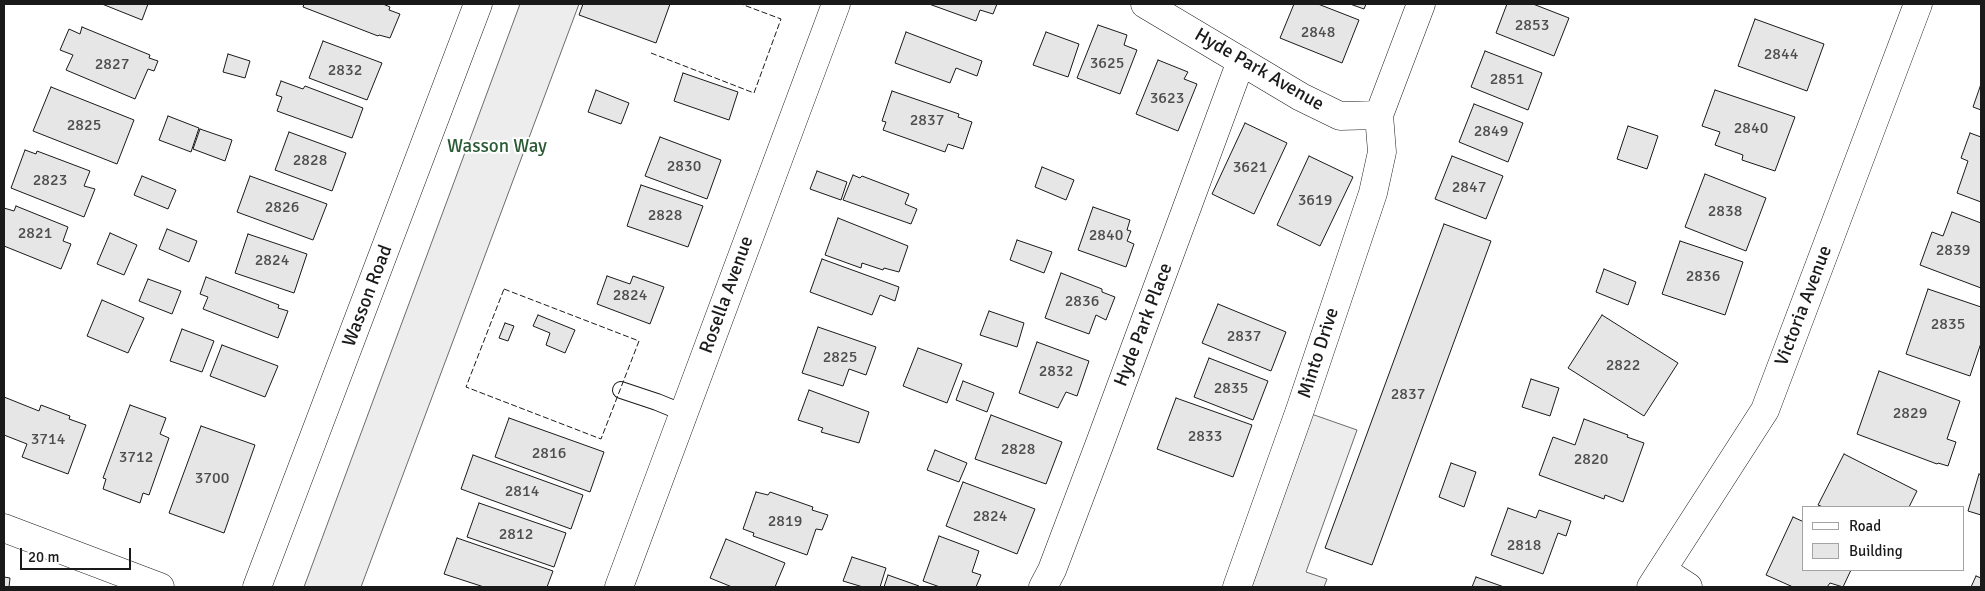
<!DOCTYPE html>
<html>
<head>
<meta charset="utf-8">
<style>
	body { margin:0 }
	#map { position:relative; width:1985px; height:591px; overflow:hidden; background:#fff; font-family:Signika,sans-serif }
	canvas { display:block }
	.frame { position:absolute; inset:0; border:5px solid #1a1a1a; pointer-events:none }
	.legend { position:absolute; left:1802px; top:506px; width:162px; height:65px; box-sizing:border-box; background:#fff; border:1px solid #a3a3a3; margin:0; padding:6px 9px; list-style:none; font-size:15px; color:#1a1a1a }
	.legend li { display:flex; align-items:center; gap:10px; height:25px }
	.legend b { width:25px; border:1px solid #a3a3a3 }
	.scale { position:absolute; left:20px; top:548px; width:111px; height:22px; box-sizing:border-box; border:2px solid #1a1a1a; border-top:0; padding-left:6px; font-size:15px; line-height:18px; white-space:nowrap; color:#1a1a1a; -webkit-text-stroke:4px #fff; paint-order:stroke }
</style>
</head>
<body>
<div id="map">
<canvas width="1985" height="591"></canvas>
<div class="frame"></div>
<ul class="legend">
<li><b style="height:6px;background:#fff"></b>Road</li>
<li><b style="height:14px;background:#e6e6e6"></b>Building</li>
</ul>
<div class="scale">20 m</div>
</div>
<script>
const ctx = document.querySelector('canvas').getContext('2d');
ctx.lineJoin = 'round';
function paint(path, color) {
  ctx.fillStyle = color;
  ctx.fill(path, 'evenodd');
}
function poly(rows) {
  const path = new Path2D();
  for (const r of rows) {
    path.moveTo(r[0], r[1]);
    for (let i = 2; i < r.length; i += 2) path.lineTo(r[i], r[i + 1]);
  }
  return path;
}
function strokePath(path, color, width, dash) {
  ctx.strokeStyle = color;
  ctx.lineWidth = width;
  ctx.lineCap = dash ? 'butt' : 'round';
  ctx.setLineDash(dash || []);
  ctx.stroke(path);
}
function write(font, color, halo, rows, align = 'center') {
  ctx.font = font + ' Signika,sans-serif';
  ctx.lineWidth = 4;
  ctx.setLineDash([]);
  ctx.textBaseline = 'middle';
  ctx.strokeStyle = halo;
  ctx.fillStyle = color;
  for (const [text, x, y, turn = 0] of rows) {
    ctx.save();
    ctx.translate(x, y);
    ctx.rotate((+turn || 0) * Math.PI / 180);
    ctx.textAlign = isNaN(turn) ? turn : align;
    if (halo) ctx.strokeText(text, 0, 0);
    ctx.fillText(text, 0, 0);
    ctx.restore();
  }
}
const built = poly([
	[520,4,579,4,361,587,304,587,520,4],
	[1300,410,1357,430,1306,572,1327,579,1324,587,1237,587,1300,410]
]);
const building = poly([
	[102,4,148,4,142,20,102,4],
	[304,4,383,4,390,7,389,10,400,14,390,38,379,35,378,36,303,7,304,4],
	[583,4,670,4,656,43,579,15,583,4],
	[929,4,997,4,993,14,980,10,976,21,929,4],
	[1294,4,1318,4,1359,20,1342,63,1280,38,1294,4],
	[1350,4,1366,4,1364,9,1350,4],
	[1507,4,1533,4,1569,18,1554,56,1496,33,1507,4],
	[1755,19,1824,44,1807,91,1738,66,1755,19],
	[1098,25,1127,35,1124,45,1137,50,1120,94,1077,78,1098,25],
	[82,27,150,55,149,58,158,61,154,71,148,69,135,99,66,70,73,55,60,50,69,29,80,34,82,27],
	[906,32,982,61,977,76,956,68,950,83,895,63,906,32],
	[1046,32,1079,44,1068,77,1033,65,1046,32],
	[323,41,382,63,367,100,309,78,323,41],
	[1485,51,1542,73,1528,110,1471,87,1485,51],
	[228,54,250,61,245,78,223,72,228,54],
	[1158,60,1188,72,1184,79,1197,84,1178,131,1136,114,1158,60],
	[683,73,738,92,729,120,674,101,683,73],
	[281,81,303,89,305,86,363,108,352,138,277,111,282,97,276,95,281,81],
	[1981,84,1981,110,1973,107,1981,84],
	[51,87,134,120,117,164,33,131,51,87],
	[596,90,629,103,621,124,588,112,596,90],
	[1715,90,1795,117,1775,171,1742,160,1743,155,1715,145,1720,132,1702,126,1715,90],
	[892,91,959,114,958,117,972,122,963,149,948,144,945,152,883,130,886,122,882,121,892,91],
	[1474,104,1523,123,1508,162,1459,142,1474,104],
	[168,116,199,128,191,152,159,140,168,116],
	[1245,123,1287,143,1254,214,1212,194,1245,123],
	[1628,126,1658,136,1647,169,1617,159,1628,126],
	[200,129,232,140,225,161,193,149,200,129],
	[289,132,346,153,332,191,275,170,289,132],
	[1970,133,1981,137,1981,202,1957,193,1968,161,1961,158,1970,133],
	[660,137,721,160,707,199,645,176,660,137],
	[25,150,36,154,37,151,90,171,84,186,95,189,84,217,11,188,25,150],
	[1309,156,1353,177,1320,246,1277,225,1309,156],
	[1452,156,1503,176,1486,219,1435,199,1452,156],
	[1042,167,1074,180,1066,200,1035,187,1042,167],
	[817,171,847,182,841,200,810,189,817,171],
	[1705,174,1766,198,1746,251,1685,227,1705,174],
	[853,175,860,178,862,176,909,194,905,204,917,209,911,224,843,200,853,175],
	[142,176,176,190,168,209,134,195,142,176],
	[250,176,327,204,313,240,237,212,250,176],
	[641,185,703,206,688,247,627,226,641,185],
	[16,206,68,227,63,241,71,244,61,269,4,246,4,208,14,211,16,206],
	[1093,207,1130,220,1127,230,1131,231,1127,241,1134,244,1126,267,1078,250,1093,207],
	[1952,212,1981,223,1981,288,1920,265,1932,232,1943,236,1952,212],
	[838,218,908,246,899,272,884,268,883,270,862,263,861,268,825,255,838,218],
	[1444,224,1491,241,1372,565,1325,548,1444,224],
	[167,229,197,241,189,262,159,249,167,229],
	[110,233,137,245,124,275,97,264,110,233],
	[248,234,307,254,294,293,235,273,248,234],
	[1017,240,1052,252,1044,273,1010,260,1017,240],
	[1680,241,1743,262,1725,315,1662,294,1680,241],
	[822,259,899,287,895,301,880,295,872,315,810,292,822,259],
	[1604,269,1636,282,1628,305,1596,292,1604,269],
	[1061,273,1102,289,1102,292,1115,297,1106,320,1096,315,1089,334,1045,318,1061,273],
	[607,276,630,284,633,276,664,287,650,324,597,304,607,276],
	[206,277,279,305,278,308,288,311,278,338,203,309,208,297,200,294,206,277],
	[148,279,181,291,172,314,139,301,148,279],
	[1928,289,1981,307,1981,343,1970,376,1906,354,1928,289],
	[102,300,144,318,128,353,87,336,102,300],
	[1218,304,1286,332,1271,371,1202,343,1218,304],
	[989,311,1024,323,1017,347,980,335,989,311],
	[538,315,575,330,565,353,546,345,550,333,533,326,538,315],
	[1602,315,1678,363,1644,416,1568,368,1602,315],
	[505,323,514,326,508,341,499,338,505,323],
	[818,327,876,347,866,375,849,369,843,386,802,373,818,327],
	[182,329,214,341,202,372,170,361,182,329],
	[1037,342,1089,361,1077,396,1066,392,1058,408,1019,393,1037,342],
	[222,345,278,366,265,397,210,376,222,345],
	[918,348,962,364,947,403,903,386,918,348],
	[1209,358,1268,381,1253,420,1194,397,1209,358],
	[1879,371,1960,401,1947,439,1956,442,1948,466,1938,463,1937,464,1857,434,1879,371],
	[1531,379,1559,388,1550,416,1522,407,1531,379],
	[963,381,994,393,987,412,956,400,963,381],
	[809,390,869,412,859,443,821,432,823,428,798,420,809,390],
	[4,397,39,411,41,405,70,416,69,419,86,425,68,474,22,457,27,444,4,435,4,397],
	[1176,398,1252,425,1233,477,1157,449,1176,398],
	[130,405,166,418,160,434,169,438,149,495,143,493,140,503,103,489,106,479,103,478,130,405],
	[991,415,1062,442,1046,484,975,459,991,415],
	[509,418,604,452,590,492,495,457,509,418],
	[1584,419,1628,435,1627,437,1644,443,1623,502,1605,495,1604,499,1539,475,1553,437,1575,445,1584,419],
	[201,426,255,445,224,533,169,513,201,426],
	[935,450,967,463,959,482,927,470,935,450],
	[1844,454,1917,491,1909,507,1823,507,1818,505,1844,454],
	[473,455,583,495,571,529,461,489,473,455],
	[1451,463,1476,472,1464,507,1439,497,1451,463],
	[1979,474,1981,475,1981,515,1968,511,1979,474],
	[963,482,1035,509,1017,554,946,526,963,482],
	[756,492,768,495,770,492,813,507,812,510,828,515,822,530,816,529,807,555,753,536,754,533,743,529,756,492],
	[479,503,566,533,554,567,467,537,479,503],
	[1508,508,1536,518,1539,510,1571,521,1566,536,1558,533,1543,574,1491,555,1508,508],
	[1793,517,1804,522,1804,570,1851,570,1843,587,1830,583,1827,587,1793,587,1766,575,1793,517],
	[939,536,979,551,972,572,981,575,976,587,940,587,923,581,939,536],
	[457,538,553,571,547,587,484,587,444,574,457,538],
	[726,539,785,563,775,587,732,587,710,578,726,539],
	[852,557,886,568,880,587,863,587,843,581,852,557],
	[888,575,919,586,919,587,884,587,888,575],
	[1976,576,1981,578,1981,587,1971,587,1976,576],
	[4,577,10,578,9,587,4,587,4,577],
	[1476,577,1504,587,1472,587,1476,577]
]);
const service = poly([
	[621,390,657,402,684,413]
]);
const minor = poly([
	[1145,4,1301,97,1340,116,1379,115],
	[4,528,160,587],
	[1662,570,1688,587],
	[619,587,836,4],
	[1043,587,1052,570,1100,443,1241,61],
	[1237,587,1300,410,1373,193,1382,152,1379,115,1421,4],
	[1651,587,1765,410,1918,4]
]);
const tertiary = poly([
	[257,587,478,4]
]);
const fence = poly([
	[651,53,754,93,781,19,741,4],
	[504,289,639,341,601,439,466,387,504,289]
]);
const numberNames = [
	["2853",1532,26],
	["2848",1318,33],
	["2844",1781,55],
	["3625",1107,64],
	["2827",112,65],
	["2832",345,71],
	["2851",1507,80],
	["3623",1167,99],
	["2837",927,121],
	["2825",84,126],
	["2840",1751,129],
	["2849",1491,132],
	["2828",310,161],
	["2830",684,167],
	["3621",1250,168],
	["2823",50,181],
	["2847",1469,188],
	["3619",1315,201],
	["2826",282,208],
	["2838",1725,212],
	["2828",665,216],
	["2821",35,234],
	["2840",1106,236],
	["2839",1953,251],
	["2824",272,261],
	["2836",1703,277],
	["2824",630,296],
	["2836",1082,302],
	["2835",1948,325],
	["2837",1244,337],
	["2825",840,358],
	["2822",1623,366],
	["2832",1056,372],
	["2835",1231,389],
	["2837",1408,395],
	["2829",1910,414],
	["2833",1205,437],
	["3714",48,440],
	["2828",1018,450],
	["2816",549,454],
	["3712",136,458],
	["2820",1591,460],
	["3700",212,479],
	["2814",522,492],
	["2824",990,517],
	["2819",785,522],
	["2812",516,535],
	["2818",1524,546]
];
const streetNames = [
	["Hyde Park Avenue",1259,70,30],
	["Rosella Avenue",727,295,-70],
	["Wasson Road",368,296,-69],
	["Victoria Avenue",1804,306,-69],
	["Hyde Park Place",1144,325,-69],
	["Minto Drive",1319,353,-72]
];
const parkNames = [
	["Wasson Way",497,147]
];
paint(built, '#ededed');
strokePath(built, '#6a6a6a', 1);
paint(building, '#e6e6e6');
strokePath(building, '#1a1a1a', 1);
strokePath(service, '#1a1a1a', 18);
strokePath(minor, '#1a1a1a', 29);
strokePath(tertiary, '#1a1a1a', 29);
strokePath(service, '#fff', 16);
strokePath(minor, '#fff', 28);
strokePath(tertiary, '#fff', 28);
strokePath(fence, '#1a1a1a', 1, [6, 2.5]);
write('16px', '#4d4d4d', null, numberNames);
write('19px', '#1a1a1a', '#fff', streetNames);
write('19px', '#2b5a34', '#fff', parkNames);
</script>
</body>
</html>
